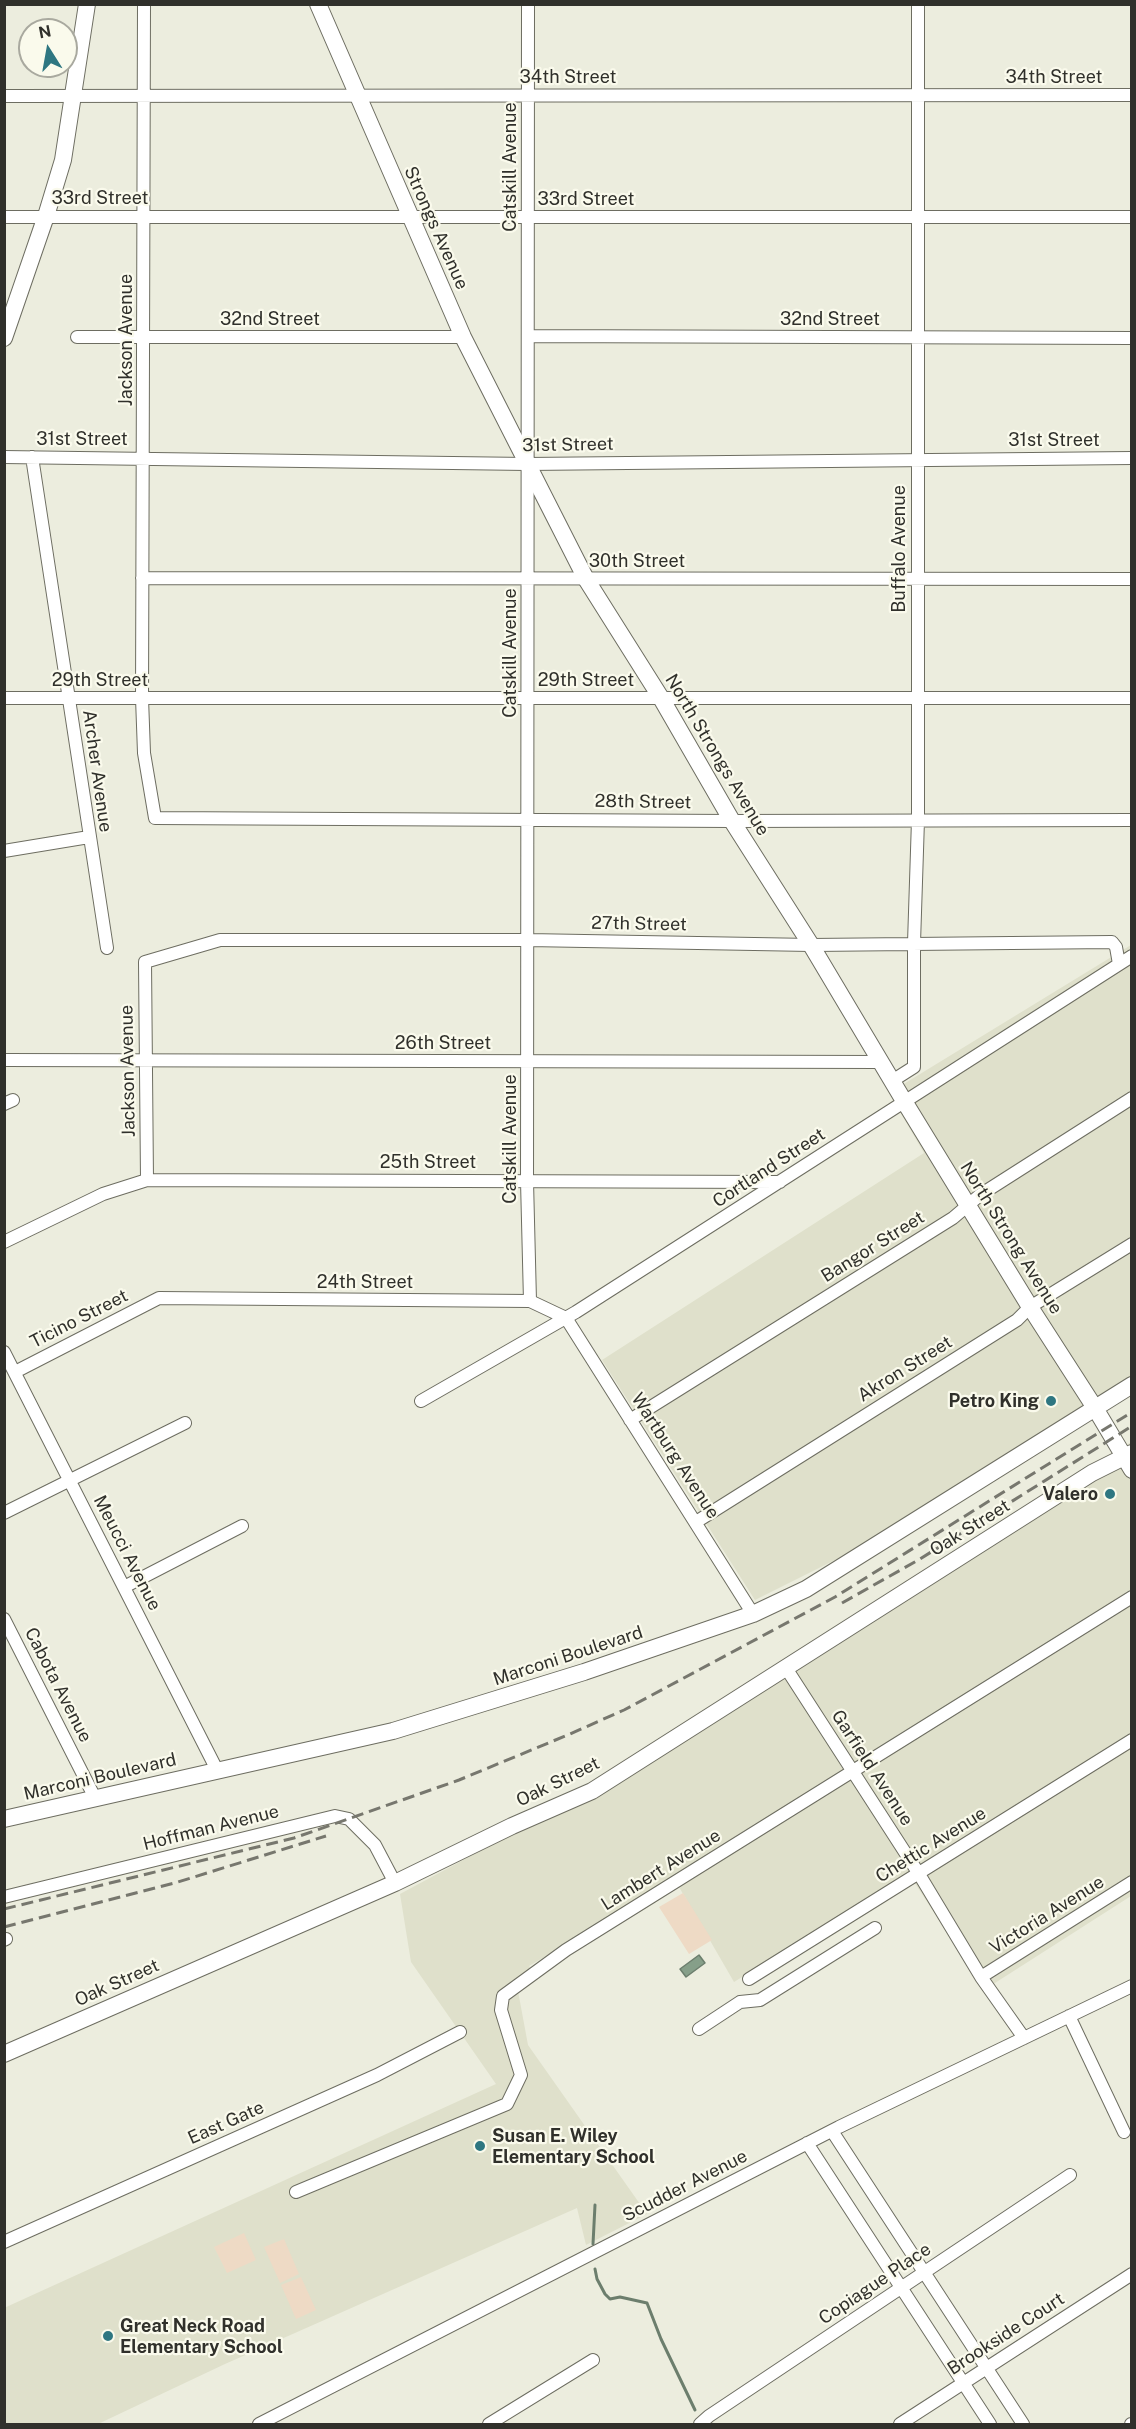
<!DOCTYPE html>
<html>
<head>
<meta charset="utf-8">
<style>
	body { margin:0 }
	#map { position:relative; width:1136px; height:2429px; overflow:hidden; background:#ecedde; font-family:"Public Sans",sans-serif }
	canvas { display:block }
	.frame { position:absolute; inset:0; border:6px solid #30302b; pointer-events:none }
	.north { position:absolute; left:18px; top:18px; width:60px; height:60px; box-sizing:border-box; background:#fafaec; border:2px solid #a9a99f; border-radius:50%; rotate:349deg; font-size:16px; font-weight:700; line-height:24px; text-align:center; color:#30302b }
	.north::after { content:''; display:block; margin:auto; width:21px; height:27px; background:#2e7681; clip-path:polygon(50% 0,100% 100%,50% 72%,0 100%) }
</style>
</head>
<body>
<div id="map">
<canvas width="1136" height="2429"></canvas>
<div class="frame"></div>
<div class="north">N</div>
</div>
<script>
const ctx = document.querySelector('canvas').getContext('2d');
ctx.lineJoin = 'round';
function paint(path, color) {
  ctx.fillStyle = color;
  ctx.fill(path, 'evenodd');
}
function poly(rows) {
  const path = new Path2D();
  for (const r of rows) {
    path.moveTo(r[0], r[1]);
    for (let i = 2; i < r.length; i += 2) path.lineTo(r[i], r[i + 1]);
  }
  return path;
}
function strokePath(path, color, width, dash) {
  ctx.strokeStyle = color;
  ctx.lineWidth = width;
  ctx.lineCap = dash ? 'butt' : 'round';
  ctx.setLineDash(dash || []);
  ctx.stroke(path);
}
function write(font, color, halo, rows, align = 'center') {
  ctx.font = font + ' "Public Sans",sans-serif';
  ctx.lineWidth = 4.5;
  ctx.setLineDash([]);
  ctx.textBaseline = 'middle';
  ctx.strokeStyle = halo;
  ctx.fillStyle = color;
  for (const [text, x, y, turn = 0] of rows) {
    ctx.save();
    ctx.translate(x, y);
    ctx.rotate((+turn || 0) * Math.PI / 180);
    ctx.textAlign = isNaN(turn) ? turn : align;
    if (halo) ctx.strokeText(text, 0, 0);
    ctx.fillText(text, 0, 0);
    ctx.restore();
  }
}
const built = poly([
	[1131,945,1131,1379,841,1557,755,1600,602,1360,924,1153,889,1093],
	[1131,1442,1131,1896,984,1990,909,1874,734,1982,675,1880,529,1966,538,1979,518,1991,528,2045,647,2214,586,2245,577,2208,225,2364,98,2424,5,2424,4,2308,496,2084,411,1962,400,1894,599,1787]
]);
const green = poly([
	[683,1893,712,1940,689,1954,659,1907],
	[244,2233,256,2260,227,2273,214,2247],
	[284,2239,299,2274,280,2283,264,2247],
	[301,2277,316,2310,296,2319,281,2285]
]);
const water = poly([
	[699,1955,705,1963,686,1977,680,1969,699,1955]
]);
const stream = poly([
	[593,2244,595,2205],
	[595,2269,597,2279,605,2294,610,2299,620,2297,647,2303,661,2339,695,2410]
]);
const street = poly([
	[144,4,142,698,144,753,155,818,732,821,1132,820],
	[528,4,527,1181,530,1301],
	[4,96,1132,95],
	[4,217,1132,217],
	[528,336,1132,338],
	[77,337,463,337],
	[4,457,527,464,1132,458],
	[32,457,107,948],
	[142,578,1132,579],
	[4,698,1132,698],
	[4,851,89,837],
	[4,1060,881,1062],
	[892,1081,914,1067,914,943,918,820,918,4],
	[4,1104,13,1100],
	[147,1180,145,962,220,940,528,940,811,945,1112,942,1116,947,1119,964],
	[4,1242,103,1194,147,1180,780,1182],
	[4,1352,217,1770],
	[15,1372,159,1298,530,1301,566,1318,753,1614],
	[421,1401,576,1312,1132,956],
	[630,1420,953,1218,980,1195,1132,1098],
	[4,1513,185,1423],
	[696,1522,1017,1320,1030,1307,1132,1244],
	[124,1587,242,1526],
	[4,1619,95,1798],
	[786,1668,919,1874,981,1977,1024,2038],
	[4,1897,335,1816,349,1819,375,1845,395,1883],
	[4,1940,6,1939],
	[981,1977,1132,1882],
	[749,1979,1132,1740],
	[1069,2016,1124,2132],
	[699,2029,740,2002,760,2000,875,1928],
	[832,2131,1023,2424],
	[807,2143,990,2424],
	[296,2192,507,2104,521,2075,501,2010,503,1996,566,1950,1132,1597],
	[4,2242,377,2075,460,2032],
	[259,2424,839,2127,1132,1986],
	[489,2424,593,2360],
	[700,2424,709,2416,1070,2175],
	[900,2424,1132,2274],
	[1131,2424,1132,2424]
]);
const secondary = poly([
	[318,4,463,337,586,579,661,698,732,821,811,945,904,1101,1030,1307,1095,1408,1132,1470],
	[4,338,46,216,63,160,87,4],
	[4,1819,393,1731,584,1672,753,1614,806,1589,1132,1385],
	[4,2054,395,1883,512,1826,592,1791,1092,1473,1132,1453]
]);
const rail = poly([
	[842,1603,920,1559,1132,1426],
	[4,1909,294,1838,459,1780,570,1734,624,1710,835,1597,1132,1412],
	[4,1927,178,1882,326,1836]
]);
const markers = [
	[1051,1401,6,"#2e7681"],
	[1110,1494,6,"#2e7681"],
	[480,2146,6,"#2e7681"],
	[108,2336,6,"#2e7681"]
];
const streetNames = [
	["34th Street",568,77],
	["34th Street",1054,77],
	["Catskill Avenue",510,167,-90],
	["33rd Street",100,198],
	["33rd Street",586,199],
	["Strongs Avenue",436,228,66],
	["32nd Street",270,319],
	["32nd Street",830,319],
	["Jackson Avenue",126,340,-90],
	["31st Street",82,439],
	["31st Street",1054,440],
	["31st Street",568,445,-1],
	["Buffalo Avenue",899,549,-90],
	["30th Street",637,561],
	["Catskill Avenue",510,653,-90],
	["29th Street",100,680],
	["29th Street",586,680],
	["North Strongs Avenue",717,755,59],
	["Archer Avenue",97,771,82],
	["28th Street",643,802,1],
	["27th Street",639,924,1],
	["26th Street",443,1043],
	["Jackson Avenue",128,1071,-91],
	["Catskill Avenue",510,1139,-90],
	["25th Street",428,1162],
	["Cortland Street",769,1168,-33],
	["North Strong Avenue",1011,1238,58],
	["Bangor Street",873,1247,-32],
	["24th Street",365,1282],
	["Ticino Street",79,1319,-27],
	["Akron Street",905,1369,-32],
	["Wartburg Avenue",675,1456,57],
	["Oak Street",970,1528,-32],
	["Meucci Avenue",127,1553,63],
	["Marconi Boulevard",568,1656,-18],
	["Cabota Avenue",58,1685,63],
	["Garfield Avenue",872,1768,57],
	["Marconi Boulevard",100,1777,-13],
	["Oak Street",558,1782,-26],
	["Hoffman Avenue",211,1828,-14],
	["Chettic Avenue",931,1845,-32],
	["Lambert Avenue",661,1870,-32],
	["Victoria Avenue",1047,1915,-32],
	["Oak Street",117,1983,-24],
	["East Gate",226,2123,-24],
	["Scudder Avenue",685,2186,-27],
	["Copiague Place",875,2284,-34],
	["Brookside Court",1006,2334,-33]
];
const poiNames = [
	["Petro King",1039,1401],
	["Valero",1098,1494],
	["Susan E. Wiley",492,2136,"left"],
	["Elementary School",492,2157,"left"],
	["Great Neck Road",120,2326,"left"],
	["Elementary School",120,2347,"left"]
];
paint(built, '#dfe0cb');
paint(green, '#eedac5');
paint(water, '#869f89');
strokePath(water, '#6c7e6d', 1.5);
strokePath(stream, '#6c7e6d', 3);
strokePath(street, '#6d6d61', 14);
strokePath(secondary, '#6d6d61', 18);
strokePath(street, '#fff', 12);
strokePath(secondary, '#fff', 16);
strokePath(rail, '#77776e', 3, [12, 6]);
for (const [x, y, r, color] of markers) {
  const dot = new Path2D();
  dot.arc(x, y, r, 0, 2 * Math.PI);
  ctx.fillStyle = color;
  ctx.fill(dot);
  strokePath(dot, '#fafaec', 2);
}
write('18px', '#30302b', '#fafaec', streetNames);
write('bold 18px', '#30302b', '#fafaec', poiNames, 'right');
</script>
</body>
</html>
